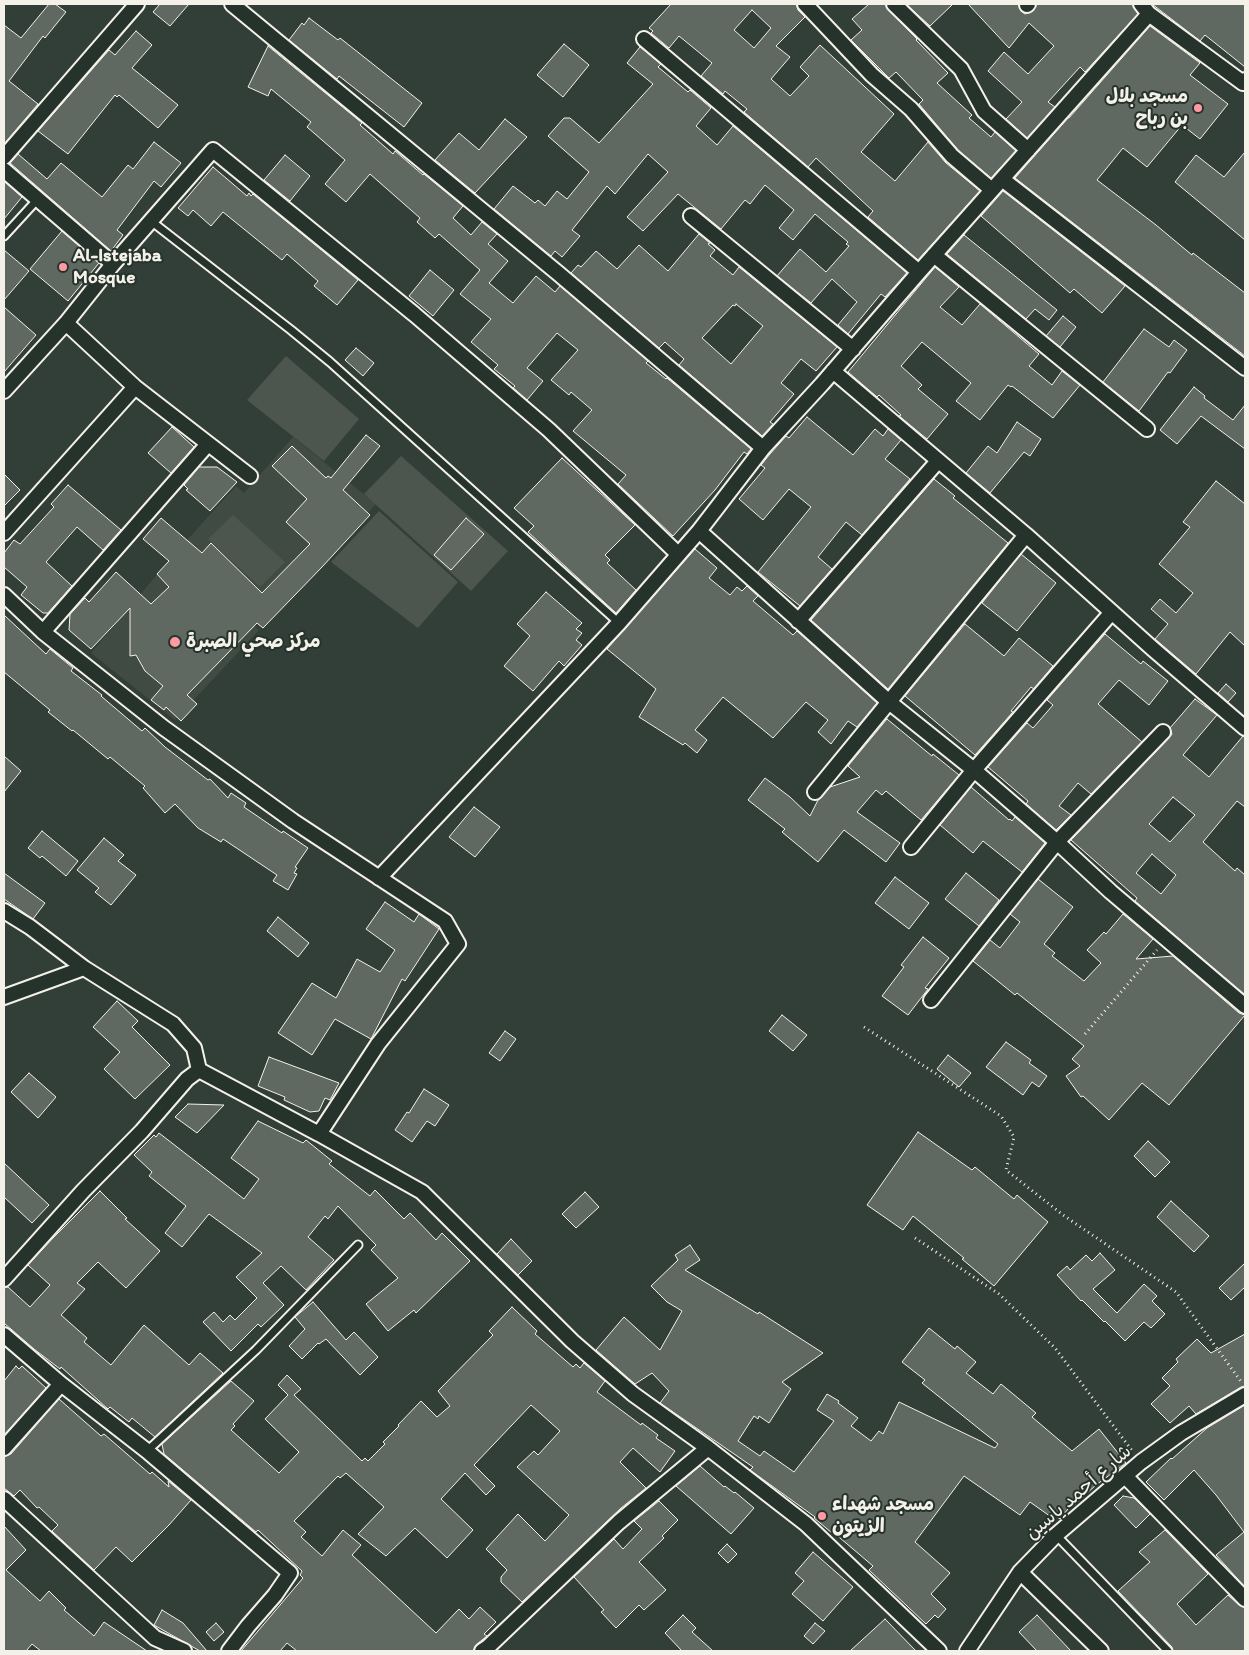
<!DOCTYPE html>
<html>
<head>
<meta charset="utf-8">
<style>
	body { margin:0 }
	#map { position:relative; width:1249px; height:1655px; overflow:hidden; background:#323e38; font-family:Itim,sans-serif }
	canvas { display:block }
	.frame { position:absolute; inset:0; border:5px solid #f4f1e8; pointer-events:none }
</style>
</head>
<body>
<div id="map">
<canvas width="1249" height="1655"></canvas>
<div class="frame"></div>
</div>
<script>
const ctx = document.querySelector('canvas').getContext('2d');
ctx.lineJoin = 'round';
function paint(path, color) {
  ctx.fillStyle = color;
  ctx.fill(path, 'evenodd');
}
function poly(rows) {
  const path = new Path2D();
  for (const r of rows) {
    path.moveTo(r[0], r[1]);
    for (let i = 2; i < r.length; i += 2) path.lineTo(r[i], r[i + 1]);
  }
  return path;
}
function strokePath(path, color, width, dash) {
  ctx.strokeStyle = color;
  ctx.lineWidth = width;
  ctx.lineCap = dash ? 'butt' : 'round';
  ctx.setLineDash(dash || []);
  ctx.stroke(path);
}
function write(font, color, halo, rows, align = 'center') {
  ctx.font = font + ' Itim,"Playpen Sans Arabic",sans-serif';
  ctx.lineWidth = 4;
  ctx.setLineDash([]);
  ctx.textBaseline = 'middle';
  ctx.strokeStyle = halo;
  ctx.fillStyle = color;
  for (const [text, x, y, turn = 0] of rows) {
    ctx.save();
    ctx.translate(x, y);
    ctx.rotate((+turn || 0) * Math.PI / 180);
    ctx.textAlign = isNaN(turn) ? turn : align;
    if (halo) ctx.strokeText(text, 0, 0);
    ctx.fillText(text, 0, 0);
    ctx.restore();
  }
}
const built = poly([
	[293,437,376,504,260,627,178,550,236,486,244,493],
	[176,552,259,630,175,720,91,653]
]);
const green = poly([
	[286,356,359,419,324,461,247,400],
	[401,456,508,551,471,591,364,494],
	[379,511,458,582,418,628,331,562],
	[233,515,285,562,260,587,208,539]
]);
const building = poly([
	[49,4,55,4,66,12,45,38,43,36,9,81,38,104,4,144,4,25,21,38,49,4],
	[160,4,189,4,170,26,153,12,160,4],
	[671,4,796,4,798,10,805,17,776,46,790,57,771,79,790,96,809,76,800,67,820,45,894,114,861,152,895,181,928,142,946,163,980,191,918,260,868,217,873,211,816,158,808,167,744,112,747,109,725,91,723,94,701,76,712,63,679,36,669,48,651,33,653,31,649,28,671,4],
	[752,10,771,28,754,48,734,30,752,10],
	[869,4,885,4,888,10,917,39,916,40,948,73,937,83,972,115,969,118,991,137,995,132,1016,151,991,178,958,150,919,104,923,100,896,72,889,78,851,40,862,30,852,19,869,4],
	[906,4,953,4,930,26,906,4],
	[968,4,1018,4,1021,11,1025,14,1033,11,1037,4,1132,4,1138,14,1085,72,1080,67,1048,102,1055,107,1027,138,1006,119,1022,102,988,71,1004,52,1028,74,1054,46,1029,23,1009,48,968,4],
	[1152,4,1245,4,1245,67,1205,35,1200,41,1152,4],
	[309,18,338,40,340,38,422,103,404,127,339,76,337,79,289,40,302,23,304,25,309,18],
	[1150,26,1200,63,1190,75,1228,104,1200,139,1182,125,1147,167,1123,148,1097,180,1156,225,1192,255,1193,253,1245,293,1245,356,1015,178,1068,118,1069,118,1150,26],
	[136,31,152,45,132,68,178,105,158,128,119,95,117,97,115,95,68,154,38,131,109,50,115,55,136,31],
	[564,44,589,65,563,97,537,75,564,44],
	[268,46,362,123,360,125,393,154,395,151,423,175,424,174,463,206,453,218,471,235,482,222,497,234,488,244,508,261,489,283,508,299,513,303,536,276,555,292,560,286,648,361,646,363,666,379,667,378,751,449,747,454,744,452,715,490,673,536,618,484,626,475,573,431,592,410,571,392,569,395,551,380,578,350,557,333,527,368,543,381,527,400,513,388,515,386,494,369,498,365,471,342,491,319,460,294,480,270,439,234,435,238,417,222,420,218,370,174,346,202,325,184,345,160,307,127,311,122,271,89,268,96,248,87,268,46],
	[640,47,661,64,658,67,688,92,690,90,711,108,696,126,717,145,733,126,907,273,885,297,881,294,848,334,838,325,857,302,832,279,811,303,777,276,800,249,826,272,849,246,846,244,848,242,815,214,793,240,779,228,794,210,765,185,750,204,745,200,721,229,678,194,643,231,627,217,668,172,648,154,615,194,607,186,572,230,580,236,562,257,555,251,551,256,494,209,513,186,535,203,538,200,545,206,557,191,567,199,589,172,548,136,564,118,570,118,599,143,653,84,627,63,640,47],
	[505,119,527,137,475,193,435,160,459,133,479,150,505,119],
	[154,142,181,163,161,187,154,181,117,230,123,235,111,251,10,163,18,154,47,179,61,163,102,197,128,165,133,169,154,142],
	[1245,152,1245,240,1175,182,1196,155,1224,177,1245,152],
	[285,155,310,176,290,201,264,180,285,155],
	[213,167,247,196,249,193,251,196,253,194,358,280,337,305,314,286,318,281,287,254,282,260,223,212,211,226,193,210,188,216,178,208,213,167],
	[4,181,22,197,4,219,4,181],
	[1003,191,1125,286,1102,313,1074,289,1070,293,981,216,1003,191],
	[62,231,99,263,68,301,30,269,62,231],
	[699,234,710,243,708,244,715,250,710,256,733,275,739,267,837,347,816,371,801,359,781,383,794,394,770,422,773,424,762,436,679,365,684,359,665,342,659,348,571,273,578,265,581,267,596,251,617,269,639,245,668,271,699,234],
	[736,304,763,326,731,364,702,338,733,305,735,306,736,304],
	[964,235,1057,310,1049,320,1035,309,1026,319,947,254,964,235],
	[4,250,29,271,4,300,4,250],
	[935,267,959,287,940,307,962,325,980,304,1039,354,1029,366,1052,385,1062,371,1080,385,1053,418,1012,386,1011,387,1008,385,980,420,956,401,971,383,922,342,901,366,922,385,918,389,948,414,927,439,899,416,901,415,879,395,877,397,848,372,935,267],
	[430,270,454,290,433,316,409,296,430,270],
	[4,307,36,335,4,372,4,307],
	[1063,316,1076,327,1060,347,1046,336,1063,316],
	[1144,329,1169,347,1174,340,1187,350,1170,373,1168,372,1139,411,1103,382,1144,329],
	[356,348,374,363,363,376,345,360,356,348],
	[1194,387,1205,396,1204,398,1233,420,1245,405,1245,449,1201,416,1177,444,1160,430,1194,387],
	[807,417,853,455,875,429,883,436,888,429,901,440,885,459,910,479,862,535,846,522,818,557,832,569,800,606,758,572,811,507,789,489,763,520,739,499,765,468,761,465,770,454,786,436,789,438,807,417],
	[1017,422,1041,439,1030,456,1024,452,990,493,966,473,988,446,997,453,1017,422],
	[172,427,194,447,171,473,148,453,172,427],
	[366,435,380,446,343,490,370,515,322,567,263,628,257,623,187,695,197,704,181,721,166,707,164,710,151,700,163,686,145,671,136,655,130,656,130,608,91,649,69,630,70,614,85,598,89,602,116,572,151,604,169,587,157,574,169,561,143,539,161,518,202,553,211,543,262,593,310,544,286,522,307,499,272,466,292,446,326,478,328,476,331,478,366,435],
	[562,458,635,525,605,555,610,560,607,563,636,590,616,613,528,532,534,526,514,508,562,458],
	[199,467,217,467,237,482,210,511,186,490,188,489,184,485,199,467],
	[4,474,20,490,4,506,4,474],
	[934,479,955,496,953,498,1008,543,888,689,811,620,934,479],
	[1216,481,1245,504,1245,646,1230,632,1196,674,1155,639,1168,624,1151,609,1160,599,1176,613,1193,593,1159,564,1190,527,1183,522,1216,481],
	[68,485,121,530,103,550,77,527,46,562,72,586,48,613,43,613,21,595,27,587,4,567,4,553,14,540,20,544,54,507,51,504,68,485],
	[466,518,484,534,451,570,434,555,466,518],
	[695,549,717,568,709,578,730,595,737,587,742,591,747,586,758,596,753,601,793,635,797,631,877,703,857,727,848,721,831,744,818,732,828,720,806,702,773,738,723,697,695,730,707,740,697,753,685,743,683,745,639,717,656,689,607,649,695,549],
	[1021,554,1056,583,1017,631,982,603,1021,554],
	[546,592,582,623,576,629,582,633,576,640,582,645,564,666,559,661,533,691,504,666,530,636,517,624,546,592],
	[4,615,46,654,50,649,73,668,71,671,102,695,101,696,142,731,145,728,165,747,208,780,210,779,228,798,231,793,246,803,244,807,282,833,283,831,308,848,295,867,297,868,294,873,297,874,288,890,273,881,277,875,223,839,221,842,198,828,175,804,165,813,143,788,145,786,110,757,108,759,73,730,72,731,48,712,50,710,4,672,4,615],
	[965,624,1004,656,1019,638,1053,666,1034,689,1031,687,1011,711,1013,712,975,755,905,696,965,624],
	[1105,634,1141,664,1143,661,1168,681,1149,705,1119,680,1098,704,1142,742,1091,794,1078,783,1059,806,1071,815,1056,830,1026,804,1028,801,988,767,1027,723,1033,728,1053,705,1047,700,1105,634],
	[1226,684,1236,693,1228,702,1218,693,1226,684],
	[1195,699,1217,715,1183,755,1209,777,1243,736,1245,737,1245,807,1237,801,1203,842,1235,871,1237,868,1245,875,1245,995,1135,901,1137,898,1071,840,1169,738,1172,734,1170,728,1195,699],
	[1173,797,1195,815,1170,842,1149,824,1173,797],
	[1152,854,1176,875,1161,894,1136,873,1152,854],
	[887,719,932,756,933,754,959,775,921,820,886,791,882,795,876,790,857,812,900,843,886,862,844,830,818,862,782,832,785,829,748,800,765,778,790,797,810,816,818,800,830,787,860,777,848,766,887,719],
	[4,756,21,771,4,792,4,756],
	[971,787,1009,820,1010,819,1012,821,1015,817,1045,843,1022,872,983,841,973,853,940,825,971,787],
	[474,807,500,827,475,857,449,837,474,807],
	[42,831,78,861,66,876,42,856,40,858,28,848,42,831],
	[104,838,124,855,118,861,136,875,111,905,95,892,99,888,77,870,104,838],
	[4,873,45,903,33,919,4,899,4,873],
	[966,873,999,900,979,926,945,899,966,873],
	[895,877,929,903,909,929,875,903,895,877],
	[1038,879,1073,907,1044,944,1055,953,1052,956,1084,981,1101,963,1087,950,1104,932,1106,934,1123,914,1153,939,1136,959,1173,956,1239,1013,1245,1015,1169,1105,1142,1083,1109,1120,1083,1096,1081,1097,1066,1076,1080,1066,1072,1059,1084,1046,1017,993,1015,995,973,961,990,940,1000,948,1020,922,1010,914,1038,879],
	[385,902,414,922,419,914,439,929,405,981,402,979,371,1039,335,1019,312,1055,278,1033,312,983,336,998,357,959,380,972,395,950,366,929,385,902],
	[278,917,309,943,298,957,267,931,278,917],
	[923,937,949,958,925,988,928,989,908,1015,882,996,904,967,901,965,923,937],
	[117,1001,138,1021,132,1027,170,1065,135,1099,104,1069,120,1052,93,1027,117,1001],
	[782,1015,807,1035,793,1051,769,1031,782,1015],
	[505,1031,516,1039,500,1061,489,1053,505,1031],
	[1006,1042,1031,1060,1029,1063,1047,1076,1039,1087,1032,1082,1023,1095,986,1067,1006,1042],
	[948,1055,971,1073,959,1087,937,1069,948,1055],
	[269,1057,339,1083,330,1100,325,1098,319,1111,310,1112,284,1100,285,1097,258,1086,269,1057],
	[29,1073,56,1097,38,1118,11,1092,29,1073],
	[424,1089,449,1105,435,1126,427,1121,412,1142,395,1130,407,1112,409,1113,424,1089],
	[188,1104,224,1105,197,1133,175,1117,188,1104],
	[258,1121,303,1143,306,1140,332,1161,329,1164,370,1196,375,1190,404,1219,410,1213,436,1240,442,1233,470,1261,416,1313,414,1310,388,1331,366,1304,398,1278,371,1250,376,1245,338,1206,328,1219,325,1216,308,1237,334,1260,306,1290,281,1266,263,1283,284,1305,261,1327,258,1324,231,1351,203,1322,214,1312,223,1322,230,1315,235,1320,257,1298,236,1277,262,1253,209,1214,182,1247,165,1233,186,1206,149,1176,152,1172,134,1155,154,1135,156,1137,159,1133,244,1199,259,1179,231,1158,258,1121],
	[918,1132,972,1170,975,1167,1014,1199,1017,1195,1048,1222,994,1286,962,1259,964,1258,913,1216,903,1230,867,1205,918,1132],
	[1148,1141,1170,1162,1155,1177,1134,1156,1148,1141],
	[4,1163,49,1205,32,1223,4,1197,4,1163],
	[100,1191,127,1218,125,1219,160,1251,126,1288,98,1262,77,1283,85,1289,61,1315,87,1338,84,1342,111,1365,144,1325,189,1365,200,1353,223,1373,155,1437,132,1418,129,1422,110,1407,108,1409,61,1367,60,1369,34,1349,4,1323,4,1288,8,1287,30,1307,50,1285,28,1265,53,1238,100,1191],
	[585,1192,599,1207,576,1228,562,1214,585,1192],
	[1171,1201,1209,1236,1194,1252,1157,1217,1171,1201],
	[511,1239,532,1261,518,1275,497,1254,511,1239],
	[690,1245,700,1260,685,1270,758,1314,759,1312,823,1353,782,1382,791,1389,769,1423,759,1416,758,1419,754,1416,738,1441,760,1456,764,1451,794,1472,834,1421,817,1410,827,1394,839,1401,838,1403,858,1418,851,1426,871,1441,879,1431,883,1434,899,1402,995,1448,998,1444,922,1383,925,1380,902,1362,929,1328,955,1349,957,1346,976,1362,966,1373,993,1394,1001,1384,1036,1413,1032,1417,1072,1451,1099,1429,1126,1463,1096,1485,1073,1506,1072,1504,1060,1519,1056,1516,1054,1519,1030,1502,1020,1515,964,1476,915,1542,950,1573,931,1594,946,1609,938,1618,935,1615,926,1624,869,1570,873,1566,833,1532,832,1533,814,1518,815,1517,750,1470,753,1467,660,1403,669,1391,652,1373,635,1384,596,1350,624,1317,660,1350,682,1311,667,1302,651,1286,678,1260,675,1255,690,1245],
	[1100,1253,1115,1270,1093,1289,1117,1313,1144,1284,1157,1296,1152,1301,1165,1314,1151,1328,1144,1322,1125,1341,1105,1321,1104,1322,1082,1300,1081,1301,1057,1275,1067,1266,1070,1270,1086,1255,1092,1261,1100,1253],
	[1245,1263,1245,1287,1231,1300,1219,1288,1245,1263],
	[313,1302,346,1340,354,1332,378,1357,360,1375,326,1339,319,1344,318,1343,302,1359,289,1346,305,1329,295,1317,313,1302],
	[512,1307,537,1331,535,1334,573,1367,576,1364,580,1368,584,1363,605,1381,597,1392,641,1425,642,1423,658,1435,656,1438,675,1451,660,1472,633,1448,620,1462,646,1488,621,1508,522,1602,501,1582,501,1577,507,1570,486,1549,518,1514,545,1541,569,1515,517,1467,534,1451,538,1455,560,1431,531,1405,474,1465,495,1486,486,1495,465,1473,441,1499,473,1530,447,1558,415,1528,386,1556,358,1534,384,1507,346,1473,340,1478,338,1476,294,1521,306,1532,301,1537,322,1556,343,1530,361,1545,352,1555,436,1633,459,1609,469,1619,480,1607,496,1622,484,1634,487,1636,477,1644,473,1651,297,1651,287,1643,280,1651,241,1651,303,1578,300,1575,302,1571,258,1530,256,1532,164,1454,162,1444,231,1381,254,1401,233,1424,235,1426,231,1430,279,1473,299,1452,265,1419,288,1395,278,1385,287,1375,301,1389,294,1395,362,1461,365,1458,368,1461,385,1444,383,1442,399,1426,398,1425,421,1401,437,1417,450,1406,438,1391,493,1335,489,1331,512,1307],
	[1245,1334,1245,1386,1241,1387,1196,1414,1189,1406,1170,1423,1151,1404,1170,1386,1162,1378,1178,1362,1176,1359,1197,1339,1211,1353,1245,1334],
	[16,1366,19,1369,22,1366,46,1388,4,1435,4,1381,16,1366],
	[59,1399,101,1436,104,1434,150,1474,152,1472,169,1487,168,1481,191,1500,169,1525,132,1562,116,1547,94,1570,52,1531,58,1525,39,1507,37,1508,20,1490,14,1496,4,1488,4,1457,11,1454,59,1399],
	[1245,1405,1245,1587,1216,1555,1244,1532,1216,1495,1194,1470,1164,1500,1146,1482,1171,1458,1172,1459,1207,1428,1245,1405],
	[700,1466,724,1487,725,1486,734,1493,735,1492,754,1508,731,1534,676,1486,700,1466],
	[1123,1496,1134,1498,1150,1514,1136,1528,1114,1505,1123,1496],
	[659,1501,678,1520,662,1536,664,1538,639,1562,666,1590,644,1610,639,1605,616,1628,601,1612,604,1610,574,1577,614,1539,623,1549,642,1529,634,1521,659,1501],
	[4,1526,26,1550,6,1570,40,1601,49,1591,66,1608,64,1610,94,1636,104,1622,147,1651,41,1651,32,1644,26,1651,4,1651,4,1526],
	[1165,1530,1208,1574,1177,1604,1196,1625,1228,1595,1239,1605,1245,1608,1245,1651,1173,1651,1172,1647,1118,1591,1150,1562,1139,1552,1165,1530],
	[727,1544,737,1554,728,1563,718,1553,727,1544],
	[813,1552,853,1587,823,1621,792,1594,804,1581,795,1573,813,1552],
	[162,1610,183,1623,207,1651,200,1651,154,1625,162,1610],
	[683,1615,696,1628,692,1632,713,1651,682,1651,665,1633,683,1615],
	[1037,1615,1071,1651,1037,1651,1019,1632,1037,1615],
	[885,1619,916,1651,850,1651,885,1619],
	[216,1623,224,1632,214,1641,206,1632,216,1623],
	[815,1623,825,1631,813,1644,804,1636,815,1623]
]);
const path = poly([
	[864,1027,1001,1116,1014,1137,1006,1170,1063,1215,1176,1292,1242,1383],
	[1085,1034,1157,950],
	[915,1238,999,1294,1055,1348,1133,1452]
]);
const lane = poly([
	[151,221,291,330,330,362,619,623],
	[4,236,37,200],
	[147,1451,256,1350,358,1245],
	[1056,1535,1168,1651]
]);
const street = poly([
	[232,4,559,274,763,448],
	[805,4,872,75,911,109,952,156,992,190],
	[894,4,961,69,984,111,1028,150],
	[1141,4,1149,14,1243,83,1245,80],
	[1027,5,1028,4],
	[644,39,919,272],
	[4,157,137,4],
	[4,170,113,264],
	[1002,179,1245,368],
	[691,216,853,349],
	[934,255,1147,429],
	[66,323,135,387,250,476],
	[833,371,1026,535,1153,649,1245,728],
	[4,391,66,323,113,264,213,150,414,314,549,430,678,554],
	[699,531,889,702,974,770,1057,842,1111,892,1245,1006],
	[4,533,135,387],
	[4,595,43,632,164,728,293,821,445,921,458,944,378,1044,319,1134],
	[798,621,938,461],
	[43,632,208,444],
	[815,792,1026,535],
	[911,847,974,770,1112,612],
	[379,878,619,623,699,531,763,448,822,384,919,272,1149,14],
	[4,911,30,927,84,968,173,1024,194,1048,199,1070],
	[4,997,84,968],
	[931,1000,1057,842,1163,732],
	[4,1279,83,1191,142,1131,187,1079,199,1070,319,1134,422,1192,572,1341,633,1394,708,1448,806,1524,939,1651],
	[4,1335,61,1384,4,1448],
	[61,1384,147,1451,290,1573,275,1595,248,1626,229,1651],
	[1126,1477,1245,1599],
	[4,1499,155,1638,184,1651],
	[1020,1572,1101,1651],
	[482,1651,488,1647,619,1522,708,1448],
	[967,1651,1020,1572,1056,1535,1141,1462,1181,1433,1245,1395]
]);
const markers = [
	[1198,108,5,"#ff9aa2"],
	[63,267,5,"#ff9aa2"],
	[175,642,6,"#ff9aa2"],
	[822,1516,5,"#ff9aa2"]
];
const poiNames = [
	["مسجد بلال",1188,97,"right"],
	["بن رباح",1188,119,"right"],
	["Al-Istejaba",73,256],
	["Mosque",73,278],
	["مركز صحي الصبرة",186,642],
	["مسجد شهداء",832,1505],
	["الزيتون",832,1527]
];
const streetNames = [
	["شارع أحمد ياسين",1079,1493,-41]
];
paint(built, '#404b44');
paint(green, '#4c564f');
paint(building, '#5f6861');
strokePath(building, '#f4f1e8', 1);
strokePath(lane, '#f4f1e8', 11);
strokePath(street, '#f4f1e8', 18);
strokePath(path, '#f4f1e8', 3, [1, 4]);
strokePath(lane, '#26332d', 7);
strokePath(street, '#26332d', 14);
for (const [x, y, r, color] of markers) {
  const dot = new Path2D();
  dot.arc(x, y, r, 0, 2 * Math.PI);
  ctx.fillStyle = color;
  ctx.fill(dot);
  strokePath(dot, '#26332d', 2);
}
write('bold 19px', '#f4f1e8', '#26332d', poiNames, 'left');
write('19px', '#f4f1e8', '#26332d', streetNames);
</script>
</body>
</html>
